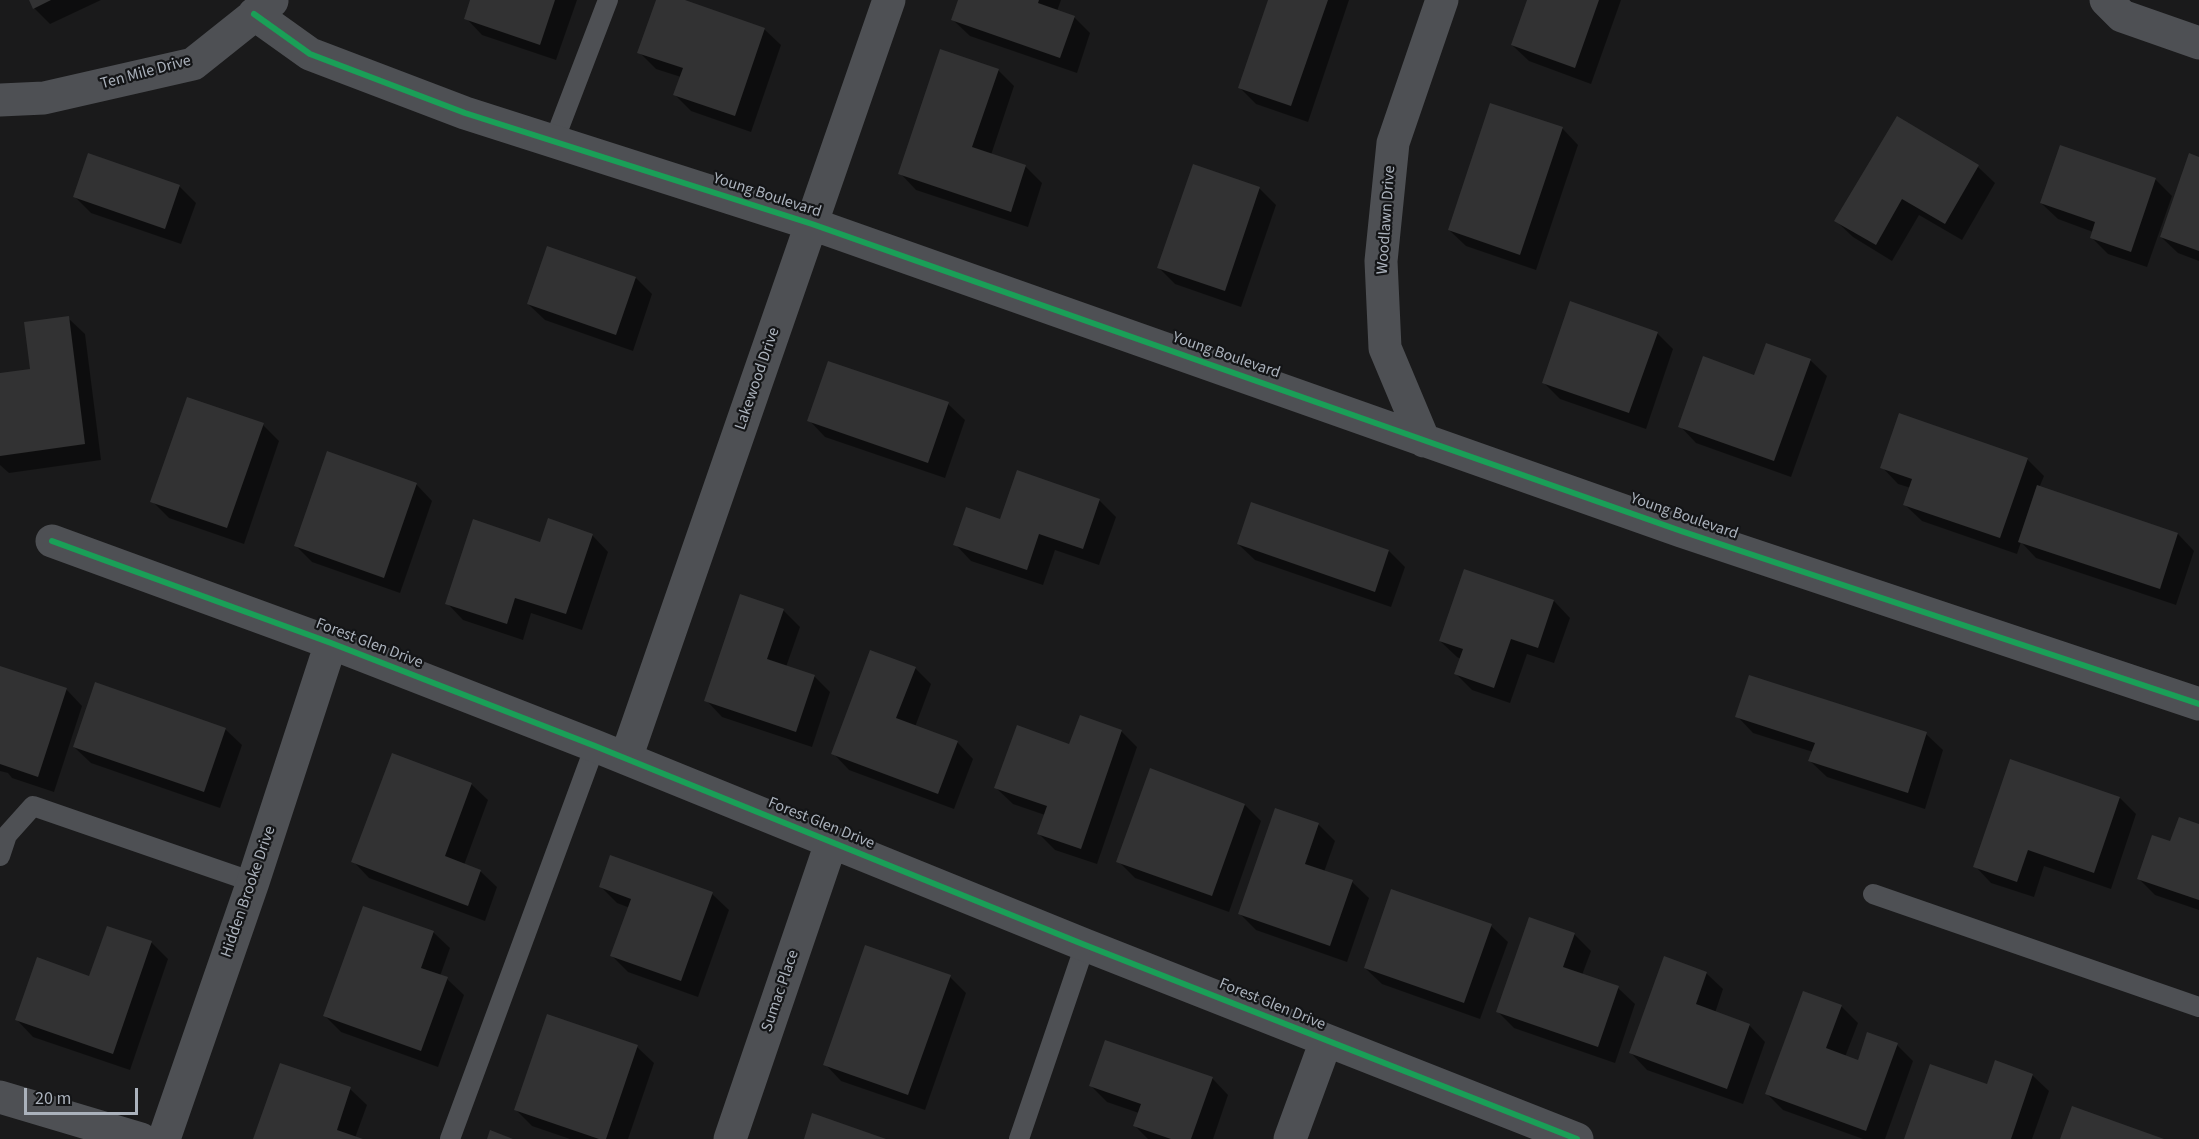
<!DOCTYPE html>
<html>
<head>
<meta charset="utf-8">
<style>
	body { margin:0 }
	#map { position:relative; width:2199px; height:1139px; overflow:hidden; background:#1a1a1b; font-family:"Source Sans 3",sans-serif }
	canvas { display:block }
	.scale { position:absolute; left:24px; top:1088px; width:114px; height:27px; box-sizing:border-box; border:3px solid #abb2bc; border-top:0; padding-left:8px; font-size:18px; line-height:21px; white-space:nowrap; color:#abb2bc; -webkit-text-stroke:4px #141517; paint-order:stroke }
</style>
</head>
<body>
<div id="map">
<canvas width="2199" height="1139"></canvas>
<div class="scale">20 m</div>
</div>
<script>
const ctx = document.querySelector('canvas').getContext('2d');
ctx.lineJoin = 'round';
function paint(path, color) {
  ctx.fillStyle = color;
  ctx.fill(path, 'evenodd');
}
function poly(rows) {
  const path = new Path2D();
  for (const r of rows) {
    path.moveTo(r[0], r[1]);
    for (let i = 2; i < r.length; i += 2) path.lineTo(r[i], r[i + 1]);
  }
  return path;
}
function strokePath(path, color, width, dash) {
  ctx.strokeStyle = color;
  ctx.lineWidth = width;
  ctx.lineCap = dash ? 'butt' : 'round';
  ctx.setLineDash(dash || []);
  ctx.stroke(path);
}
function write(font, color, halo, rows, align = 'center') {
  ctx.font = font + ' "Source Sans 3",sans-serif';
  ctx.lineWidth = 4.5;
  ctx.setLineDash([]);
  ctx.textBaseline = 'middle';
  ctx.strokeStyle = halo;
  ctx.fillStyle = color;
  for (const [text, x, y, turn = 0] of rows) {
    ctx.save();
    ctx.translate(x, y);
    ctx.rotate((+turn || 0) * Math.PI / 180);
    ctx.textAlign = isNaN(turn) ? turn : align;
    if (halo) ctx.strokeText(text, 0, 0);
    ctx.fillText(text, 0, 0);
    ctx.restore();
  }
}
const shadow = poly([
	[30,0,101,0,50,24,34,8],
	[472,0,577,0,556,60,482,35,466,18],
	[657,0,680,0,764,29,781,45,751,132,691,111,675,95,681,77,656,69,639,52],
	[960,0,1061,0,1057,11,1074,17,1090,33,1077,73,970,36,953,20],
	[1270,0,1349,0,1308,122,1256,104,1240,88],
	[1528,0,1621,0,1591,84,1529,61,1512,45],
	[998,70,1014,86,991,155,1026,167,1042,183,1028,227,916,190,900,173],
	[1897,119,1978,167,1995,183,1962,240,1919,215,1892,261,1853,237,1836,221],
	[1562,128,1578,145,1536,270,1466,246,1449,230],
	[2199,158,2199,261,2178,253,2161,237],
	[1193,166,1260,189,1276,205,1241,307,1175,284,1158,267],
	[2155,179,2172,196,2147,267,2108,254,2091,237,2093,232,2058,219,2041,203],
	[179,186,196,203,181,244,91,213,75,197],
	[636,278,652,294,633,351,545,320,528,304],
	[68,318,85,334,101,460,9,473,0,465,0,374,32,370],
	[1657,333,1673,349,1646,429,1560,399,1544,383],
	[1810,360,1827,376,1791,477,1696,443,1680,426,1755,376],
	[948,404,965,420,945,478,825,437,809,420],
	[263,425,279,441,244,544,169,518,152,501],
	[2027,459,2044,476,2039,488,2178,534,2194,551,2176,605,2036,558,2021,542,2017,554,1922,521,1905,505,1911,488,1898,484,1882,467],
	[416,484,432,501,400,593,312,562,296,546],
	[1099,500,1116,517,1099,565,1055,550,1043,585,971,561,955,544,1001,521],
	[592,535,608,552,582,630,531,613,523,640,463,620,447,603,541,544],
	[1238,544,1389,551,1405,567,1391,607,1255,560],
	[1464,571,1554,601,1570,618,1554,663,1527,654,1510,703,1472,690,1456,674,1461,659,1457,657,1440,641],
	[783,610,800,627,786,667,814,676,830,692,812,747,722,717,706,700],
	[0,667,66,689,82,706,54,792,12,778,8,773,0,771],
	[915,668,931,684,915,727,957,742,973,759,954,809,849,770,833,753],
	[1750,677,1926,734,1943,750,1925,809,1827,777,1810,761,1813,752,1753,733,1737,716],
	[225,729,242,745,220,808,91,763,74,747],
	[1121,731,1137,747,1097,864,1055,850,1038,833,1045,815,1013,804,996,788,1070,746],
	[2011,761,2120,798,2136,814,2111,889,2044,866,2034,897,1991,883,1975,866],
	[471,784,488,800,464,865,480,871,497,887,485,921,369,878,353,861],
	[1245,805,1261,821,1229,912,1135,878,1118,861],
	[1276,810,1319,825,1335,841,1324,872,1352,882,1369,898,1347,962,1256,930,1240,914],
	[2199,825,2199,910,2155,895,2138,878,2171,843],
	[601,887,712,894,729,910,698,997,628,972,612,956,630,908,617,903],
	[1491,926,1508,942,1480,1019,1382,984,1365,968],
	[108,928,152,943,168,959,130,1070,33,1037,17,1020,90,977],
	[433,932,450,948,440,976,447,979,464,995,438,1067,341,1032,325,1016],
	[1574,934,1591,951,1582,975,1618,988,1635,1004,1615,1063,1514,1028,1498,1012],
	[1706,973,1723,989,1715,1013,1749,1025,1765,1042,1743,1104,1647,1070,1631,1053],
	[950,977,966,993,925,1110,841,1081,825,1064],
	[1841,1006,1858,1023,1845,1057,1859,1062,1897,1045,1913,1061,1885,1139,1863,1139,1783,1110,1767,1094],
	[637,1047,654,1063,628,1139,570,1139,532,1126,515,1109],
	[2032,1075,2049,1091,2032,1139,1905,1139,1988,1086],
	[1212,1078,1228,1095,1213,1139,1148,1139,1135,1126,1139,1113,1107,1102,1091,1086],
	[350,1089,367,1105,355,1138,359,1139,255,1139]
]);
const building = poly([
	[29,0,51,0,33,9],
	[470,0,555,0,540,45,464,19],
	[656,0,685,0,765,28,735,116,673,95,683,68,637,53],
	[958,0,1039,0,1038,3,1075,16,1060,58,951,20],
	[1268,0,1328,0,1291,106,1238,88],
	[1527,0,1599,0,1575,68,1511,45],
	[940,49,999,69,972,147,1026,165,1011,212,898,174],
	[1490,103,1563,127,1520,255,1448,230],
	[1897,116,1979,165,1945,224,1902,199,1876,245,1834,221],
	[2060,145,2156,178,2131,252,2090,238,2095,222,2040,203],
	[88,153,180,185,165,229,73,197],
	[2189,153,2199,157,2199,251,2160,237],
	[1193,164,1260,187,1225,291,1157,268],
	[547,246,636,277,616,335,527,304],
	[1570,301,1658,332,1629,413,1542,383],
	[69,316,85,444,0,456,0,373,30,369,24,322],
	[1766,343,1811,359,1774,461,1678,427,1703,356,1754,375],
	[828,361,949,402,928,463,807,421],
	[187,397,264,423,227,528,150,502],
	[1899,413,2028,458,2000,538,1903,505,1912,479,1880,468],
	[327,451,417,483,384,578,294,546],
	[1017,470,1100,499,1083,549,1039,534,1027,570,953,545,966,507,1000,519],
	[2037,485,2178,533,2160,589,2018,542],
	[1251,502,1389,550,1375,592,1237,544],
	[548,518,593,534,566,614,515,598,507,624,445,604,473,519,540,542],
	[1464,569,1554,600,1538,648,1511,639,1494,688,1454,674,1463,649,1439,641],
	[740,594,784,609,767,659,815,675,796,732,704,701],
	[870,650,916,667,896,718,958,741,938,794,831,754],
	[0,666,67,688,38,777,0,764],
	[1749,675,1927,732,1908,793,1808,761,1815,743,1735,717],
	[95,682,226,728,204,792,73,747],
	[1080,715,1122,730,1081,849,1037,834,1047,806,994,788,1017,725,1069,744],
	[392,753,472,783,445,856,481,870,468,906,351,862],
	[2010,759,2120,797,2094,873,2028,850,2017,882,1973,867],
	[1150,768,1245,804,1212,896,1116,862],
	[1275,808,1319,823,1305,864,1353,880,1330,946,1238,914],
	[2179,817,2199,824,2199,900,2137,879,2152,835,2170,841],
	[610,855,713,892,681,981,610,956,631,899,599,887],
	[1391,889,1492,924,1464,1003,1364,968],
	[363,906,434,931,421,968,448,977,421,1051,323,1016],
	[1529,917,1575,933,1563,967,1619,986,1598,1047,1496,1012],
	[107,926,152,941,113,1054,15,1020,37,957,89,976],
	[865,945,951,975,908,1095,823,1065],
	[1664,956,1707,972,1696,1004,1750,1024,1727,1089,1629,1053],
	[1803,991,1842,1005,1826,1048,1858,1060,1867,1032,1898,1043,1866,1131,1765,1094],
	[547,1014,638,1045,606,1139,599,1139,514,1110],
	[1105,1040,1213,1077,1191,1139,1171,1139,1133,1126,1141,1104,1089,1086],
	[1995,1060,2033,1074,2011,1139,1904,1139,1930,1064,1987,1084],
	[280,1063,351,1087,337,1130,363,1139,253,1139],
	[2072,1106,2164,1139,2060,1139],
	[812,1113,886,1139,804,1139],
	[490,1130,513,1139,487,1139]
]);
const lane = poly([
	[554,141,608,0],
	[0,856,7,835,33,806,253,882],
	[1873,894,2199,1007],
	[450,1139,595,746],
	[1019,1139,1085,945]
]);
const street = poly([
	[2106,0,2122,16,2199,43],
	[254,14,310,54,465,113,812,224,1681,531,2199,704],
	[0,100,44,98,193,64,272,1],
	[1424,441,1385,348,1381,261,1393,143,1442,0],
	[52,541,331,643,595,746,1085,945,1577,1139],
	[626,758,889,0],
	[0,1097,141,1139],
	[164,1139,253,882,331,643],
	[730,1139,831,843],
	[1290,1139,1326,1041]
]);
const cycleway = poly([
	[254,14,310,54,465,113,812,224,1681,531,2199,704],
	[52,541,331,643,595,746,1085,945,1577,1139]
]);
const streetNames = [
	["Ten Mile Drive",146,73,-15],
	["Young Boulevard",767,196,18],
	["Woodlawn Drive",1387,220,-86],
	["Young Boulevard",1226,356,19],
	["Lakewood Drive",758,379,-71],
	["Young Boulevard",1684,517,19],
	["Forest Glen Drive",369,644,21],
	["Forest Glen Drive",821,824,22],
	["Hidden Brooke Drive",249,892,-71],
	["Sumac Place",781,991,-71],
	["Forest Glen Drive",1272,1005,22]
];
paint(shadow, '#0007');
paint(building, '#323233');
strokePath(lane, '#4e5054', 20);
strokePath(street, '#4e5054', 33);
strokePath(cycleway, '#1a9f57', 6);
write('16px', '#abb2bc', '#141517', streetNames);
</script>
</body>
</html>
